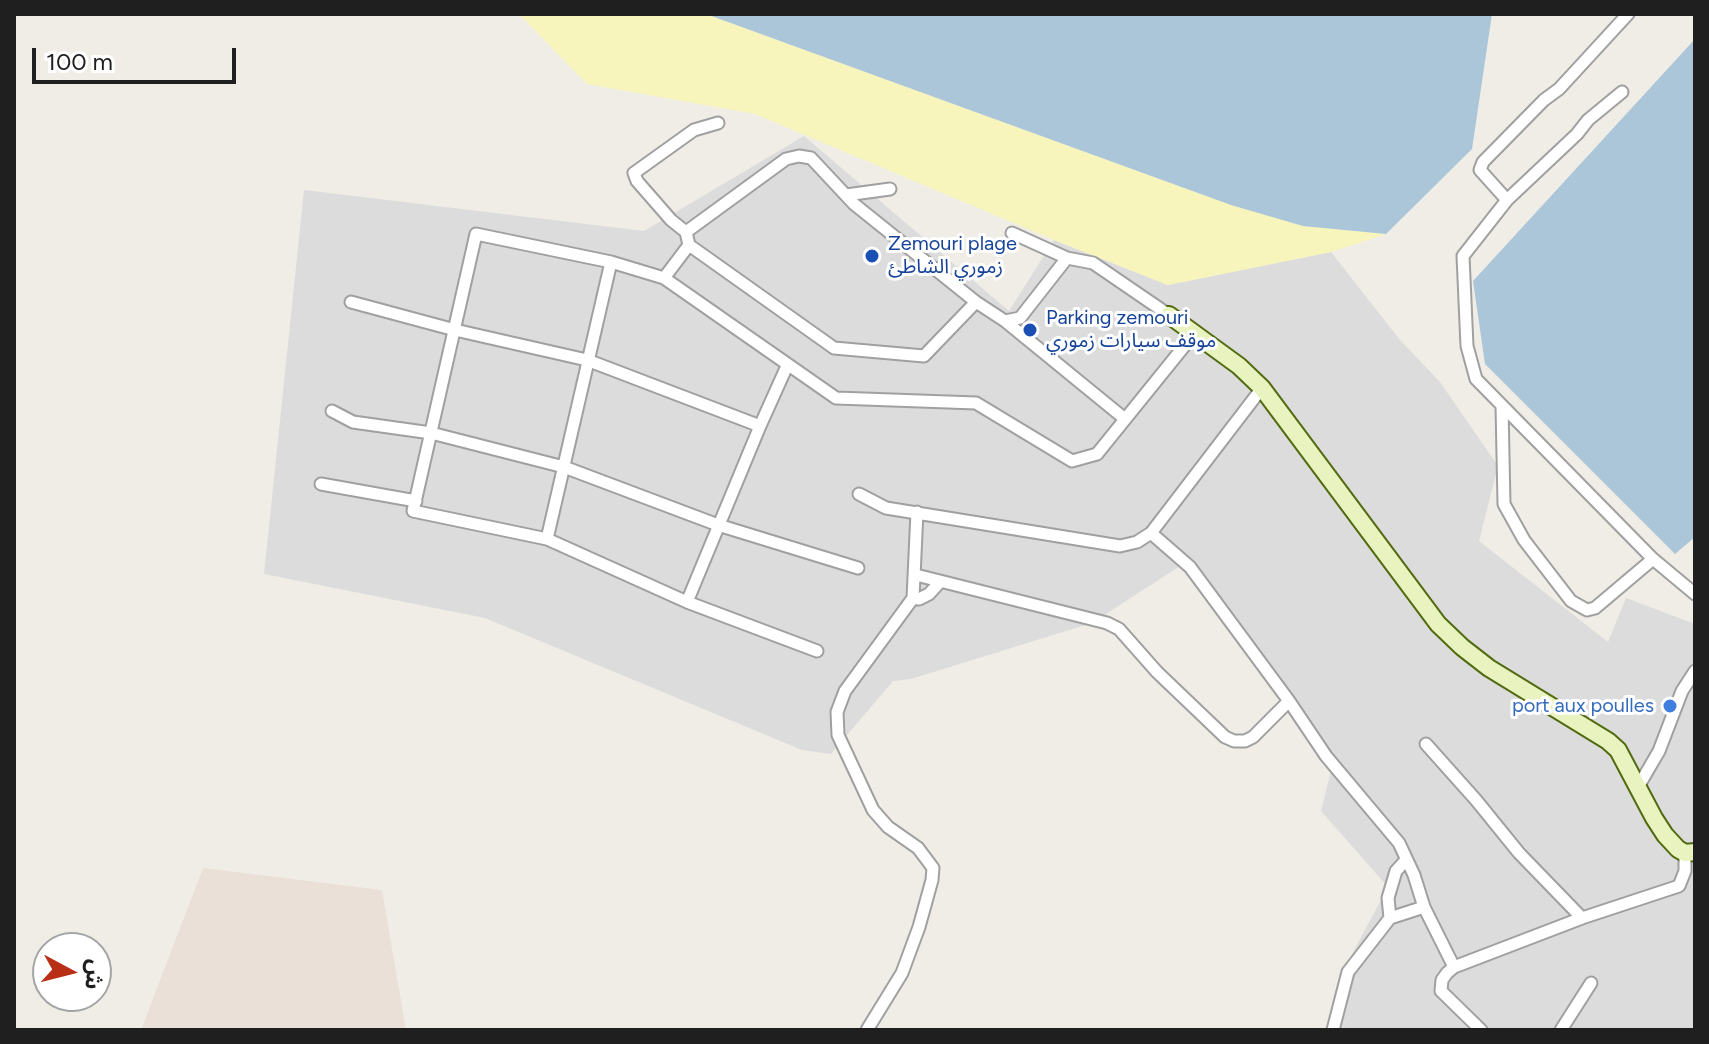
<!DOCTYPE html>
<html>
<head>
<meta charset="utf-8">
<style>
	body { margin:0 }
	#map { position:relative; width:1709px; height:1044px; overflow:hidden; background:#efede6; font-family:Figtree,"Noto Sans Arabic",sans-serif }
	canvas { display:block }
	.frame { position:absolute; inset:0; border:16px solid #1f1f1f; pointer-events:none }
	.north { position:absolute; left:32px; top:932px; width:80px; height:80px; box-sizing:border-box; background:#fff; border:2px solid #a5a5a5; border-radius:50%; rotate:97deg; font-size:22px; font-weight:700; line-height:32px; text-align:center; color:#1f1f1f }
	.north::after { content:''; display:block; margin:auto; width:28px; height:36px; background:#b92f15; clip-path:polygon(50% 0,100% 100%,50% 72%,0 100%) }
	.scale { position:absolute; left:32px; top:48px; width:204px; height:36px; box-sizing:border-box; border:4px solid #1f1f1f; border-top:0; padding-left:10px; font-size:24px; line-height:28px; white-space:nowrap; color:#1f1f1f; -webkit-text-stroke:6px #fff; paint-order:stroke }
</style>
</head>
<body>
<div id="map">
<canvas width="1709" height="1044"></canvas>
<div class="frame"></div>
<div class="north">ش</div>
<div class="scale">100 m</div>
</div>
<script>
const ctx = document.querySelector('canvas').getContext('2d');
ctx.lineJoin = 'round';
function paint(path, color) {
  ctx.fillStyle = color;
  ctx.fill(path, 'evenodd');
}
function poly(rows) {
  const path = new Path2D();
  for (const r of rows) {
    path.moveTo(r[0], r[1]);
    for (let i = 2; i < r.length; i += 2) path.lineTo(r[i], r[i + 1]);
  }
  return path;
}
function strokePath(path, color, width, dash) {
  ctx.strokeStyle = color;
  ctx.lineWidth = width;
  ctx.lineCap = dash ? 'butt' : 'round';
  ctx.setLineDash(dash || []);
  ctx.stroke(path);
}
function write(font, color, halo, rows, align = 'center') {
  ctx.font = font + ' Figtree,"Noto Sans Arabic",sans-serif';
  ctx.lineWidth = 6;
  ctx.setLineDash([]);
  ctx.textBaseline = 'middle';
  ctx.strokeStyle = halo;
  ctx.fillStyle = color;
  for (const [text, x, y, turn = 0] of rows) {
    ctx.save();
    ctx.translate(x, y);
    ctx.rotate((+turn || 0) * Math.PI / 180);
    ctx.textAlign = isNaN(turn) ? turn : align;
    if (halo) ctx.strokeText(text, 0, 0);
    ctx.fillText(text, 0, 0);
    ctx.restore();
  }
}
const residential = poly([
	[804,136,1009,311,1054,240,1168,285,1331,252,1400,340,1440,382,1498,466,1479,541,1608,642,1626,598,1695,624,1695,1030,1332,1030,1352,954,1388,887,1321,811,1332,767,1180,566,1092,623,911,679,893,681,831,754,802,750,485,618,264,574,304,190,644,231]
]);
const military = poly([
	[203,868,382,890,406,1030,141,1030]
]);
const sand = poly([
	[519,14,706,14,1231,205,1303,226,1386,234,1331,252,1168,285,1054,240,755,114,587,84]
]);
const water = poly([
	[706,14,1492,14,1472,149,1386,234,1303,226,1231,205],
	[1695,39,1695,537,1675,554,1485,364,1473,281]
]);
const minor = poly([
	[1622,92,1588,120,1577,134,1507,200,1463,256,1467,346,1476,379,1653,559,1695,594],
	[846,195,890,189],
	[1507,200,1480,170,1483,162,1544,100,1559,89,1628,14],
	[686,232,671,220,637,181,634,173,694,130,718,123],
	[1012,233,1067,258],
	[689,245,686,232,786,159,799,156,811,158,854,204,976,302,1005,321,1020,318,1067,258,1093,263,1169,315],
	[664,278,689,245,834,348,924,356,976,302],
	[351,302,455,330,587,360,760,426],
	[1005,321,1125,419],
	[1502,406,1504,504,1524,540,1571,601,1587,610,1595,608,1653,559],
	[332,411,353,422,431,433,564,467,718,525,858,568],
	[321,484,416,501],
	[859,494,886,508,1120,546,1137,542,1151,533,1262,388],
	[1151,533,1190,567,1289,701,1326,756,1399,843,1414,875,1424,907,1454,967],
	[547,539,611,262],
	[916,575,1107,623,1119,629,1157,672,1225,737,1234,741,1245,741,1253,737,1289,701],
	[913,598,919,599,929,594,939,583],
	[687,602,760,426,787,366],
	[817,651,687,602,547,539,413,511,476,234,611,262,664,278,836,398,976,403,1072,461,1097,454,1194,334],
	[1426,744,1476,800,1519,853,1582,918,1679,886,1685,871,1685,853],
	[1638,787,1659,751,1682,691,1695,671],
	[1390,918,1388,898,1396,871,1406,860],
	[867,1030,902,973,919,927,932,880,933,868,918,848,888,827,873,810,838,735,837,712,845,691,913,598,917,512],
	[1333,1030,1348,972,1390,918,1424,907],
	[1481,1030,1441,991,1442,980,1447,973,1454,967,1582,918],
	[1561,1030,1591,983]
]);
const secondary = poly([
	[1169,315,1239,366,1262,388,1438,624,1462,647,1489,668,1608,741,1618,750,1654,818,1665,835,1678,849,1685,853,1695,852]
]);
const markers = [
	[872,256,8,"#1a4fb4"],
	[1030,330,8,"#1a4fb4"],
	[1670,706,8,"#3f7fe0"]
];
const transitNames = [
	["Zemouri plage",888,244],
	["زموري الشاطئ",888,267],
	["Parking zemouri",1046,318],
	["موقف سيارات زموري",1046,341]
];
const shopNames = [
	["port aux poulles",1654,706]
];
paint(residential, '#dddcdc');
paint(military, '#ebe0d7');
paint(sand, '#f7f5bb');
paint(water, '#abc6d8');
strokePath(minor, '#a0a0a0', 15);
strokePath(secondary, '#536b10', 20);
strokePath(minor, '#fff', 11);
strokePath(secondary, '#e8f3c0', 16);
for (const [x, y, r, color] of markers) {
  const dot = new Path2D();
  dot.arc(x, y, r, 0, 2 * Math.PI);
  ctx.fillStyle = color;
  ctx.fill(dot);
  strokePath(dot, '#fff', 3);
}
write('20px', '#164399', '#fff', transitNames, 'left');
write('20px', '#366cbe', '#fff', shopNames, 'right');
</script>
</body>
</html>
